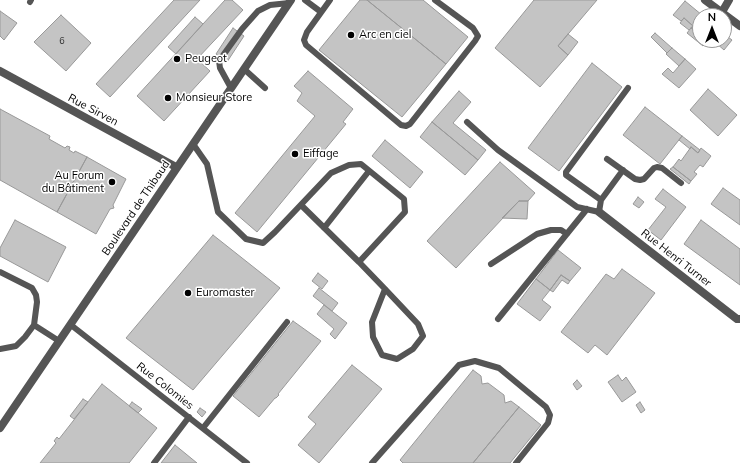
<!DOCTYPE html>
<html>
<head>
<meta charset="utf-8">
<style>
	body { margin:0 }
	#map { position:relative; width:740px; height:463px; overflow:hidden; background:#fff; font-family:Mulish,sans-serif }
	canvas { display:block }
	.north { position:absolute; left:692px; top:8px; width:40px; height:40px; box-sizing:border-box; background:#fff; border:1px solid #999; border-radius:50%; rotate:0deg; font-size:11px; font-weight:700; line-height:16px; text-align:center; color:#000 }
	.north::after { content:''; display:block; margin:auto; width:14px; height:18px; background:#000; clip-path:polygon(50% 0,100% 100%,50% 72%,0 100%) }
</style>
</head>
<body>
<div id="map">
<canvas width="740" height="463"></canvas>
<div class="north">N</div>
</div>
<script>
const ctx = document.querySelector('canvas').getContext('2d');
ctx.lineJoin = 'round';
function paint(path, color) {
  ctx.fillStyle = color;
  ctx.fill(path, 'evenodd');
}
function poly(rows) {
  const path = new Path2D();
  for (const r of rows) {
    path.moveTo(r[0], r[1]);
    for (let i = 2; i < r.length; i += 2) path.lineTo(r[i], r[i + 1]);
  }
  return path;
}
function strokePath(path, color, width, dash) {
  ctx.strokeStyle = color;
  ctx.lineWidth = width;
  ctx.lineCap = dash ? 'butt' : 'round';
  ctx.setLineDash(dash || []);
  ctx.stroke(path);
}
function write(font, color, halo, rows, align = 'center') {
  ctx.font = font + ' Mulish,sans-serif';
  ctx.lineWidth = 3;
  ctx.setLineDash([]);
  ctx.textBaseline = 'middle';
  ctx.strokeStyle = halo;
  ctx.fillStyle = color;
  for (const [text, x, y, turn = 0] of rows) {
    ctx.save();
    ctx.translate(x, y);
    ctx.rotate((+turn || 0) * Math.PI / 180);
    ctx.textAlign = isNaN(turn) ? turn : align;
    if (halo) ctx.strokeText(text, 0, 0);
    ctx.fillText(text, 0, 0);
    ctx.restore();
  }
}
const building = poly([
	[174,0,200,0,110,97,96,84,174,0],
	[225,0,232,0,243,10,197,59,210,71,164,121,137,96,225,0],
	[360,0,367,0,446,64,402,117,319,50,360,0],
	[367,0,423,0,468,37,446,64,367,0],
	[534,0,597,0,558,46,568,55,540,87,495,48,534,0],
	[685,1,702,15,693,26,684,18,681,21,673,15,685,1],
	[0,11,17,23,4,40,0,36,0,11],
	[61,15,91,43,66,71,34,42,61,15],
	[195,17,203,24,176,54,168,47,195,17],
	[700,17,700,35,691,28,700,17],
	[684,18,693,26,689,30,680,23,684,18],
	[233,28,244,36,227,62,216,54,233,28],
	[691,28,700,35,700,40,706,40,707,41,703,46,687,33,691,28],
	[655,33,672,48,667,53,651,37,655,33],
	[568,34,578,42,568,55,558,46,568,34],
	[724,34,732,40,724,50,716,43,713,46,706,40,724,40,724,34],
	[672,48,685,59,679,66,666,54,672,48],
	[685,59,696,69,679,88,662,74,668,68,673,73,685,59],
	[592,63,622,87,559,171,528,148,592,63],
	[308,71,353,109,343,122,346,124,257,232,235,213,315,116,297,101,302,93,294,86,308,71],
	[708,89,737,115,718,136,690,110,708,89],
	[459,91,471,102,453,123,486,150,478,160,432,122,459,91],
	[645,107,682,136,660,164,623,135,645,107],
	[0,109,50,136,49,139,65,148,67,146,70,147,69,150,74,153,75,151,87,157,57,212,0,180,0,109],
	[432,122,478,160,465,175,420,137,432,122],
	[682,136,700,150,698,153,691,147,690,149,679,140,682,136],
	[385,140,423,172,410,188,372,156,385,140],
	[691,147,698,153,701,148,711,156,703,167,700,165,694,172,697,174,691,181,673,167,679,159,681,161,691,147],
	[87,157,126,179,113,205,114,208,110,209,96,234,57,212,87,157],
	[500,162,535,193,528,201,519,201,456,268,427,241,500,162],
	[673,167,691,181,689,184,670,169,673,167],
	[723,188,740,200,740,225,711,204,723,188],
	[663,189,686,207,661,240,648,230,666,207,655,199,663,189],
	[638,197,644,202,639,208,633,204,638,197],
	[519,201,528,201,527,219,502,218,519,201],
	[15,220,66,247,48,282,0,256,0,248,15,220],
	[701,220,740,249,740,285,684,244,701,220],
	[213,235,280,288,193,390,126,338,213,235],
	[558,250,581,268,570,281,561,275,550,290,536,279,558,250],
	[622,269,655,293,607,355,595,345,588,353,561,332,606,274,614,279,622,269],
	[318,273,328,281,322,289,312,281,318,273],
	[561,275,570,281,568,284,562,280,553,292,550,290,561,275],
	[536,279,550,290,542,300,551,307,540,321,517,304,536,279],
	[319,288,338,303,332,311,313,296,319,288],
	[324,305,347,323,335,339,330,334,334,329,317,314,324,305],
	[293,321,321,341,278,394,279,395,276,398,275,398,259,417,233,396,293,321],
	[352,365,382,389,319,463,298,445,316,424,308,417,352,365],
	[473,370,481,376,482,384,488,383,504,395,505,403,511,401,519,407,473,463,403,463,400,460,473,370],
	[618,375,622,381,626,377,636,392,622,402,608,382,618,375],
	[577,380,582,386,577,390,573,384,577,380],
	[102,384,157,428,129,463,40,463,56,443,54,441,57,437,59,439,102,384],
	[83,399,88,402,74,419,70,416,83,399],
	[132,402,142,409,138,413,129,406,132,402],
	[640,402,645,410,641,413,636,405,640,402],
	[519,407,541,425,510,463,473,463,519,407],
	[200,408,206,412,202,417,197,412,200,408],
	[175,445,197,463,161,463,175,445]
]);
const service = poly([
	[305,0,321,12],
	[330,0,307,32,304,40,306,45,401,125,406,126,410,124,475,41,478,36,473,28,435,0],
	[30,2,31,0],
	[244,69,265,88],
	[231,88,220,68,219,61,242,29,258,11,270,5,289,3],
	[467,122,498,150,577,207,599,212,601,200,623,170],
	[193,144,207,164,218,212,246,239,263,243,275,232,331,173,349,165,361,164,404,199,405,212,359,262],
	[607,159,635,179,640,180,644,179,654,168,657,167,662,168,681,183],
	[601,200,566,175,566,172,628,88],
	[301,205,359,262,385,289,418,324,423,336,413,349,397,359,382,355,373,337,372,322,385,289],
	[324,228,369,171],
	[491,264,537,234,551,230,561,230,567,234],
	[0,272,32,288,36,295,37,302,34,325],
	[498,319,587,209],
	[71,325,247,463],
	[0,349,16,346,25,337,34,325,59,341],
	[203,428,287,322],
	[154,463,189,417],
	[372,463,459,365,475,361,499,368,546,407,550,415,548,423,516,463]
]);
const minor = poly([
	[705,0,740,26],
	[722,12,729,0],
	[0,71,176,167],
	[599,212,737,319,740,319]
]);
const tertiary = poly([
	[0,428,291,0]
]);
const markers = [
	[351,35,4,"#000"],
	[177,59,4,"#000"],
	[168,98,4,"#000"],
	[295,154,4,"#000"],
	[112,182,4,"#000"],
	[188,293,4,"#000"]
];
const numberNames = [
	["6",62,41]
];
const poiNames = [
	["Arc en ciel",359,35],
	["Peugeot",185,59],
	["Monsieur Store",176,98],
	["Eiffage",303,154],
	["Au Forum",104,176,"right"],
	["du Bâtiment",104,189,"right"],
	["Euromaster",196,293]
];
const streetNames = [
	["Rue Sirven",93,110,28],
	["Boulevard de Thibaud",136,208,-56],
	["Rue Henri Turner",676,258,38],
	["Rue Colomies",165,386,38]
];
paint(building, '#c4c4c4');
strokePath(building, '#999', 1);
strokePath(service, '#555', 6);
strokePath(minor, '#555', 8);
strokePath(tertiary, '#555', 8);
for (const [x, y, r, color] of markers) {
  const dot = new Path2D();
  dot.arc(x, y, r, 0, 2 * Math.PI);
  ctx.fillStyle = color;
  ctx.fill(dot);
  strokePath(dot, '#fff', 1.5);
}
write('9px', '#313131', null, numberNames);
write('11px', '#000', '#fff', poiNames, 'left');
write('11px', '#000', '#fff', streetNames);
</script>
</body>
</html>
